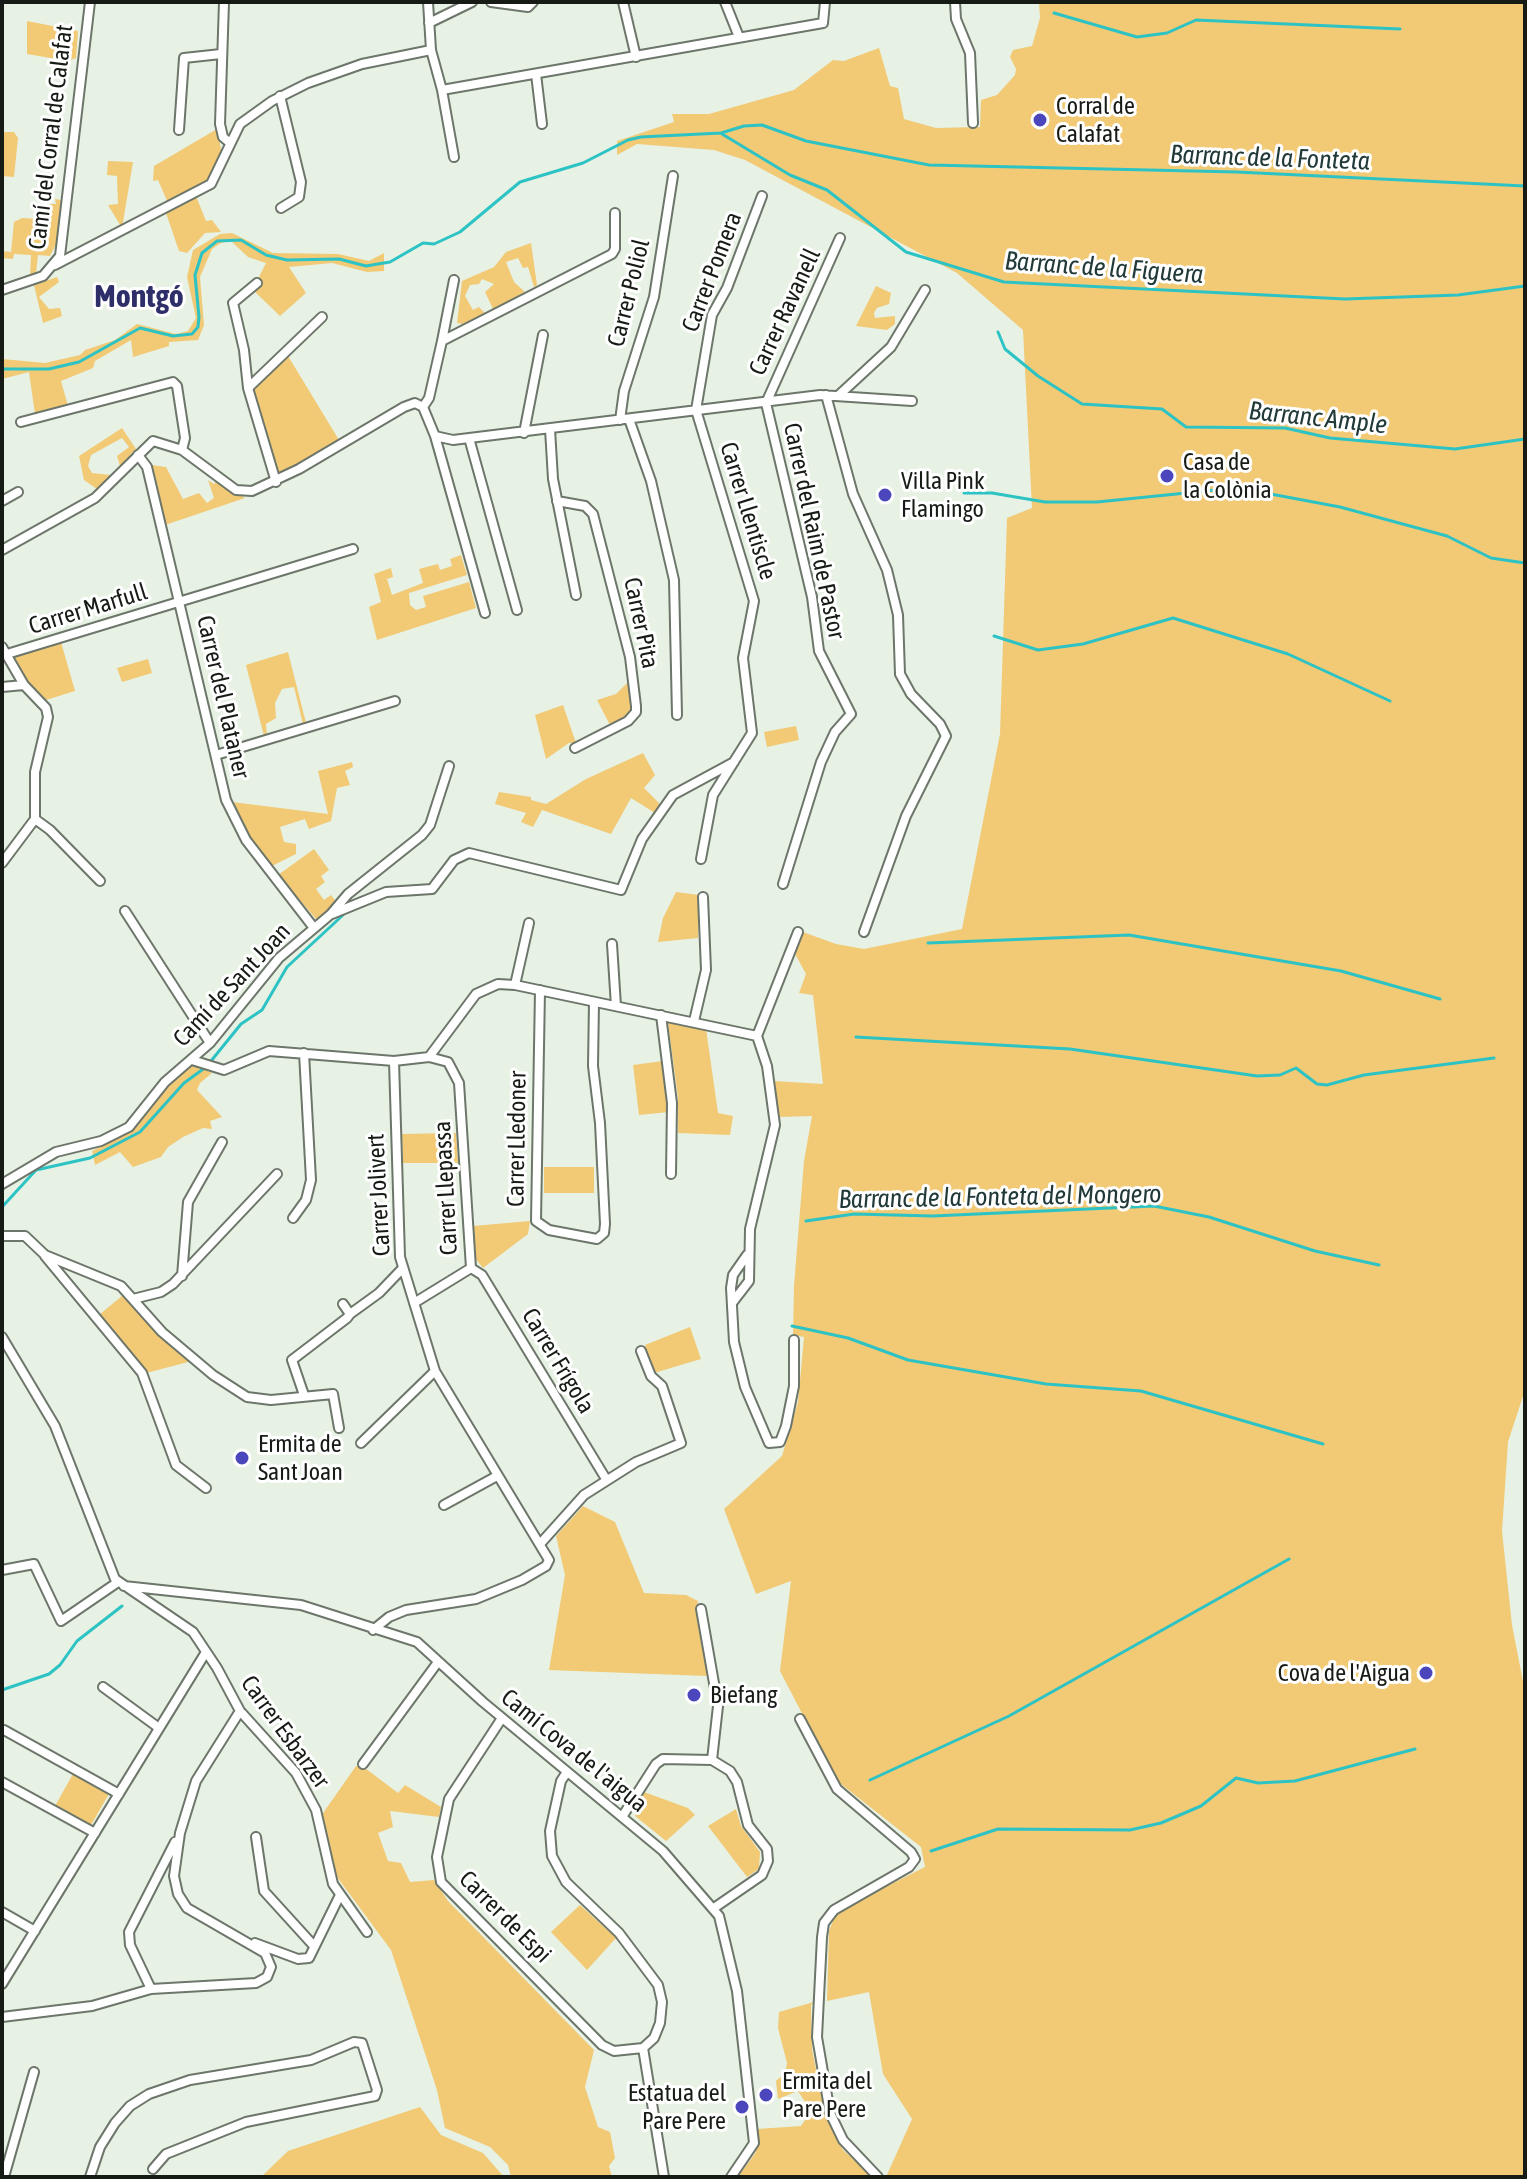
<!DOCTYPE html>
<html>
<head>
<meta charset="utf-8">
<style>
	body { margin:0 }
	#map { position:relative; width:1527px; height:2179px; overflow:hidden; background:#e7f2e4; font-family:"Asap Condensed",sans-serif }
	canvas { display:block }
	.frame { position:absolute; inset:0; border:4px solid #171b16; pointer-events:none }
</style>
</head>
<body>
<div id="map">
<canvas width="1527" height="2179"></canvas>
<div class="frame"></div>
</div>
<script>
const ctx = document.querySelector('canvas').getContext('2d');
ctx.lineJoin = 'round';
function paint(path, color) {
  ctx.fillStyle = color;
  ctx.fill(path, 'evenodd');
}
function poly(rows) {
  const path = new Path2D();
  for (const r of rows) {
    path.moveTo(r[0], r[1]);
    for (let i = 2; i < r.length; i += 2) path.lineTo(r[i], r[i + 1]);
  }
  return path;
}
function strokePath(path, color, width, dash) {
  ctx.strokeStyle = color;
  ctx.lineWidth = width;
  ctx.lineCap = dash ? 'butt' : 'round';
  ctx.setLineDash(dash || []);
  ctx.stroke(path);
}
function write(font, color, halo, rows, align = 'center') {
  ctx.font = font + ' "Asap Condensed",sans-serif';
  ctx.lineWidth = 6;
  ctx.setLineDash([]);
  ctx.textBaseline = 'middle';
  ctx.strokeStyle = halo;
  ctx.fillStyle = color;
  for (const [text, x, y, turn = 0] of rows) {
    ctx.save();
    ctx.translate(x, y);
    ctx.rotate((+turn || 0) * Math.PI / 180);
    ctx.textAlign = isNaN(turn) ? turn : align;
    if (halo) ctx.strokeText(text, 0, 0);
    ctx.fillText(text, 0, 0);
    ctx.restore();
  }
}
const green = poly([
	[1039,2,1525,2,1525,1390,1508,1442,1502,1531,1512,1625,1525,1692,1525,2177,886,2177,912,2119,883,2074,869,1992,827,2001,829,1931,834,1918,844,1908,925,1867,921,1847,837,1781,780,1671,791,1581,756,1594,724,1509,782,1456,798,1402,804,1337,793,1335,794,1286,804,1161,812,1116,779,1117,774,1081,823,1084,813,995,799,993,806,974,795,954,803,932,836,944,864,949,962,929,1000,734,1007,518,1032,508,1023,330,957,273,745,160,714,150,637,144,617,155,617,141,674,122,672,114,709,114,794,90,833,60,844,61,879,48,890,86,898,88,904,119,936,128,980,127,981,100,997,95,1015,75,1016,69,1010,57,1013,50,1032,46,1040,18],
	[27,21,78,31,76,58,68,61,27,54],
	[217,129,222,154,208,181,168,203,158,180,153,181,154,166],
	[2,132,14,132,18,138,14,177,2,176],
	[108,161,133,162,122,228,108,205,118,204,117,176,107,175],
	[196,196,206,221,212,220,221,232,205,233,187,253,179,251,166,213],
	[55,199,61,200,56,244,50,256,38,255,36,273,30,277,31,255,14,254,13,259,2,258,2,251,11,252,14,222,22,218,40,219,41,207,49,208,50,204,56,204],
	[232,233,273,253,338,254,369,261,384,253,384,271,367,272,332,263,289,267,306,293,280,316,253,290,261,285,258,279,266,263,248,257,231,241,221,243,212,249,200,277,204,325,198,340,169,342,169,346,133,357,131,340,95,361,93,368,61,381,68,406,35,414,29,372,2,379,2,359,45,363,80,355,85,350,115,340,137,324,176,334,188,331,196,318,187,277,193,250,220,234],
	[531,243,537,285,534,287,528,267,523,268,518,258,506,262,514,282,525,292,493,309,485,292,494,284,482,279,479,284,470,285,465,296,473,310,479,307,485,313,463,324,457,323,462,281,494,267,506,252],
	[57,277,59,282,39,297,49,309,60,308,62,316,43,323,34,285],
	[876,286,891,293,889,304,877,308,874,313,875,318,895,316,895,324,887,330,856,326],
	[288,356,339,440,279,474,253,391],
	[122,428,136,449,120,466,117,456,129,447,122,438,91,455,88,466,92,473,111,475,97,489,84,480,79,456],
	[151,465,166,467,183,499,199,493,207,503,214,498,208,480,214,484,217,480,245,498,165,525],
	[461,555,467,575,409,593,410,605,416,610,426,607,423,596,469,582,476,608,377,640,369,607,381,602,374,574,391,568,393,577,387,579,392,595,423,583,419,569,438,564,440,570,452,566,450,559],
	[61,642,75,691,46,700,34,692,13,657],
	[288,652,306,723,303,724,294,687,282,689,275,703,276,718,266,724,267,735,264,736,246,665],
	[148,659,152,673,122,682,117,668],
	[630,680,632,712,610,725,597,700,616,694],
	[563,705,576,743,569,743,546,759,535,715],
	[796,726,799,740,767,747,764,732],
	[643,753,655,775,644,788,661,805,655,813,631,798,611,834,542,810,533,827,521,822,526,813,495,804,499,792,531,797,531,800,546,804,586,779],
	[352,762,353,767,345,771,350,785,337,788,331,821,309,829,305,819,280,827,284,842,296,844,296,854,272,866,241,826,232,802,328,814,318,771],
	[314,849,329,870,321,876,325,882,316,889,324,900,331,895,337,903,317,920,278,875],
	[676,892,699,895,698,938,658,942,663,918],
	[668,1023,706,1029,718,1113,733,1116,730,1135,678,1133,678,1097],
	[663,1061,669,1112,639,1115,633,1065],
	[194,1065,212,1073,200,1083,197,1090,222,1117,210,1121,212,1129,203,1128,183,1137,168,1147,161,1157,133,1167,120,1152,95,1165,92,1151,131,1131,177,1076],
	[456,1133,458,1163,403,1163,402,1134],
	[544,1167,594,1167,594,1193,544,1193],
	[530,1221,528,1234,483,1268,475,1258,473,1226],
	[123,1295,154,1330,192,1361,146,1373,99,1315],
	[690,1327,701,1359,654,1373,645,1345],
	[583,1506,615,1522,644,1593,686,1595,698,1601,696,1613,707,1676,549,1670,565,1575,556,1536],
	[356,1766,365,1768,398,1793,405,1785,441,1807,439,1817,390,1811,393,1827,378,1833,388,1861,401,1863,410,1882,434,1880,448,1901,594,2050,585,2087,598,2127,610,2132,615,2158,609,2166,612,2177,511,2177,508,2165,490,2147,445,2128,437,2090,391,1950,334,1873,321,1816],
	[73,1774,110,1792,91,1825,55,1806],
	[644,1792,688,1808,695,1815,666,1841,635,1816],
	[736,1809,741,1826,760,1852,759,1869,747,1877,708,1826],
	[580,1905,616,1938,587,1970,551,1932],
	[814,2002,811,2005,812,2049,825,2116,843,2150,873,2177,738,2177,756,2152,757,2129,801,2126,811,2111,798,2091,778,2099,776,2081,785,2073,787,2063,778,2028,779,2012],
	[420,2107,441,2135,483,2153,504,2177,261,2177,288,2151]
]);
const stream = poly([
	[1054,13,1137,37,1167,33,1196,20,1400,29],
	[722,134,790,175,827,190,906,252,1004,282,1345,299,1458,295,1525,286],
	[998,332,1005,349,1038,376,1082,404,1162,409,1186,427,1285,428,1330,438,1455,449,1525,439],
	[2,369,49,369,79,362,140,328,173,336,192,334,198,327,199,317,195,275,202,253,217,241,241,240,266,255,287,260,339,259,366,266,390,262,423,243,434,244,460,232,520,182,583,163,628,140,641,137,721,133,744,126,762,125,806,141,929,165,1237,172,1525,186],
	[964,493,992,493,1045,502,1097,502,1216,490,1260,492,1340,507,1447,536,1491,558,1525,563],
	[994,636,1038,650,1083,644,1173,618,1288,654,1390,701],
	[928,943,1129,935,1341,971,1440,999],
	[856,1037,1070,1049,1257,1076,1280,1075,1296,1068,1317,1084,1327,1085,1364,1075,1494,1058],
	[211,1061,241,1024,262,1010,287,967,343,915],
	[2,1207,36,1170,90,1158,140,1132,184,1083,206,1067],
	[806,1221,854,1214,933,1216,1154,1206,1209,1217,1315,1251,1379,1265],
	[792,1326,848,1338,908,1360,1046,1384,1141,1391,1323,1444],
	[2,1690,49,1674,60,1665,77,1641,122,1606],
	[870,1780,1009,1716,1289,1559],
	[931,1851,998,1829,1130,1830,1161,1823,1201,1806,1236,1778,1258,1783,1295,1781,1415,1749]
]);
const minor = poly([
	[224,2,220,124,223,137,230,143],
	[428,2,431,50,442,90,823,23,825,2],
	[491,2,528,7,533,2],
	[623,2,636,57],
	[725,2,739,37],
	[955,2,956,19,970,53,973,123],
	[429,23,472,2],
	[536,74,542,124],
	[442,90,454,157],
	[280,96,301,182,299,197,281,208],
	[179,130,184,58,221,54],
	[55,265,211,184,240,124,272,101,308,83,362,64,431,50],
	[2,290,43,276,60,256,90,2],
	[442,341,454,280],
	[248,388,244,350,233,303,257,283],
	[826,395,853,494,887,570,898,615,900,674,911,694,940,724,946,736,906,816,864,932],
	[838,396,891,347,925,290],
	[423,407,435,436,453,440,820,395,912,401],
	[423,407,429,398,442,341,612,254,615,249,615,213],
	[629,419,651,481,674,580,677,715],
	[620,420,624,391,654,297,673,176],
	[21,422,173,382,177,386,185,438,182,450],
	[550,429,553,479,576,595],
	[524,433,543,335],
	[435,436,485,613],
	[469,438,517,610],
	[138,455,147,467,226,800,246,840,314,928],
	[276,482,248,388,322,317],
	[2,501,18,492],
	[557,501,585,506,593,514,630,657,636,706,636,712,628,721,575,748],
	[2,550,95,498,153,441,182,450,236,490,252,491,299,469,404,407,415,403,423,407],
	[2,647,24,685,2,687],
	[7,654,353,549],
	[24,685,46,708,48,717,35,772,35,819,50,830,100,881],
	[216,755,395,701],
	[701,859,713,795,752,733,743,658,754,601,696,410,712,315,727,288,762,196],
	[2,863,35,819],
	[783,884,821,762,835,732,851,714,819,651,812,597,766,403,840,238],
	[125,911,210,1043],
	[332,914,386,892,432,889,454,860,469,853,621,890,642,839,673,795,734,762],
	[612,944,616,1006],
	[515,985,529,923],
	[540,990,536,1221,549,1230,597,1239,604,1233,605,1224,600,1123,593,1066,594,1002],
	[661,1015,672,1103,671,1174],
	[694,1021,706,970,703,897],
	[429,1057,476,994,498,984,515,985,757,1036,798,932],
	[192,1060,224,1070,269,1051,394,1061,429,1057,448,1062,459,1083,471,1268],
	[2,1184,56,1152,101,1141,129,1127,165,1082,210,1043,279,958,331,914,348,894,422,835,430,825,449,766],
	[293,1218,306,1200,311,1180,304,1053],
	[2,1236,25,1236,45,1255,121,1286,162,1332,213,1375,247,1397,271,1400,333,1394,339,1428],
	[747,1255,733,1275,731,1288,734,1342,745,1387,769,1443,780,1442,786,1426,794,1386,794,1340],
	[45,1256,142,1373,176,1465,206,1488],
	[471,1268,482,1275,606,1479],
	[182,1276,188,1202,222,1142],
	[133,1299,161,1292,173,1284,277,1174],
	[414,1303,471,1268],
	[732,1303,749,1281,750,1229,775,1125,767,1066,757,1036],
	[350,1314,379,1293,403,1268],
	[2,1337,55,1426,115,1579,193,1632,217,1668,240,1711,296,1773,316,1810,333,1884,367,1932],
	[304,1395,292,1360,347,1318,350,1314,343,1304],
	[361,1443,435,1371],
	[444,1505,497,1476],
	[540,1544,584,1495,636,1462,681,1443,662,1386,651,1376,641,1351],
	[2,1570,34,1564,61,1621,118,1582],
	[124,1586,301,1605,417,1642,483,1702,663,1851,719,1916,737,1991,754,2143,731,2177],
	[701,1609,718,1706,712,1760],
	[373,1630,389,1617,406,1610,476,1599,522,1580,546,1566,549,1560,435,1371,400,1257,394,1061],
	[103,1687,159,1728],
	[502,1718,449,1799,437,1857,441,1882,602,2045,614,2051,643,2048],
	[800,1719,837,1789,911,1852,915,1859,909,1867,834,1910,824,1923,822,1937,817,2037,830,2113,843,2140,878,2177],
	[4,1730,119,1794],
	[363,1764,438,1662],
	[567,1772,561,1781,550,1831,552,1856,566,1882,619,1933,658,1985,662,2002,660,2023,654,2038,643,2048],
	[2,1782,95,1833],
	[622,1817,656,1764,663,1759,712,1760,730,1771,737,1782,748,1825,767,1849,768,1861,762,1875,714,1908],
	[256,1837,264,1891,314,1946],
	[2,1912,35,1931],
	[255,1943,298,1959,309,1958,340,1895],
	[2,1984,206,1652],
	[151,1989,130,1945,129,1932,175,1842],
	[2,2017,92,2006,151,1989,256,1983,267,1977,271,1967,265,1953,187,1908,178,1894,174,1876,180,1833,196,1781,240,1711],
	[643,2048,664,2177],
	[4,2177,34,2072],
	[90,2177,100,2147,115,2123,130,2106,149,2094,190,2080,311,2060,354,2042,362,2043,377,2090,375,2096,246,2122,166,2154,153,2169]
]);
const markers = [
	[1040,120,8,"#4c46bd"],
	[1167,476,8,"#4c46bd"],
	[885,495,8,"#4c46bd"],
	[242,1458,8,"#4c46bd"],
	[1426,1673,8,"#4c46bd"],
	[694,1695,8,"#4c46bd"],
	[766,2095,8,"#4c46bd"],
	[742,2107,8,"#4c46bd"]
];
const poiNames = [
	["Corral de",1056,106],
	["Calafat",1056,134],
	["Casa de",1183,462],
	["la Colònia",1183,490],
	["Villa Pink",901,481],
	["Flamingo",901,509],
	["Ermita de",258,1444],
	["Sant Joan",258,1472],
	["Cova de l'Aigua",1410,1673,"right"],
	["Biefang",710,1695],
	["Ermita del",782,2081],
	["Pare Pere",782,2109],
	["Estatua del",726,2093,"right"],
	["Pare Pere",726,2121,"right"]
];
const streetNames = [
	["Camí del Corral de Calafat",51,137,-83],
	["Carrer Pomera",712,272,-69],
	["Carrer Poliol",629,293,-76],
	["Carrer Ravanell",785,312,-65],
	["Carrer Llentiscle",748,511,73],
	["Carrer del Raim de Pastor",814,531,78],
	["Carrer Marfull",88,609,-17],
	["Carrer Pita",641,623,78],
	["Carrer del Plataner",223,697,77],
	["Camí de Sant Joan",232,985,-47],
	["Carrer Lledoner",517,1139,-89],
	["Carrer Llepassa",446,1188,-93],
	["Carrer Jolivert",379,1195,-93],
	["Carrer Frígola",558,1361,59],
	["Carrer Esbarzer",285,1732,54],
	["Camí Cova de l'aigua",574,1751,39],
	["Carrer de Espi",505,1917,45]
];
const waterNames = [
	["Barranc de la Fonteta",1270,158,2],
	["Barranc de la Figuera",1104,268,4],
	["Barranc Ample",1318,418,6],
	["Barranc de la Fonteta del Mongero",1000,1197,-1]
];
const districtNames = [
	["Montgó",139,297]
];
paint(green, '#f2c975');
strokePath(stream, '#2dc3c4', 3);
strokePath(minor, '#6c766a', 12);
strokePath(minor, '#fff', 8);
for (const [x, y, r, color] of markers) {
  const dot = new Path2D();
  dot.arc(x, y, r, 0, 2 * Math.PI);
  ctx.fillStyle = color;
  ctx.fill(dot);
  strokePath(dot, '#fff', 3);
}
write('24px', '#171b16', '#fff', poiNames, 'left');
write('24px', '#171b16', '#fff', streetNames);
write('italic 26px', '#213939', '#fff', waterNames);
write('bold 32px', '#2e2f69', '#fff', districtNames);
</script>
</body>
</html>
